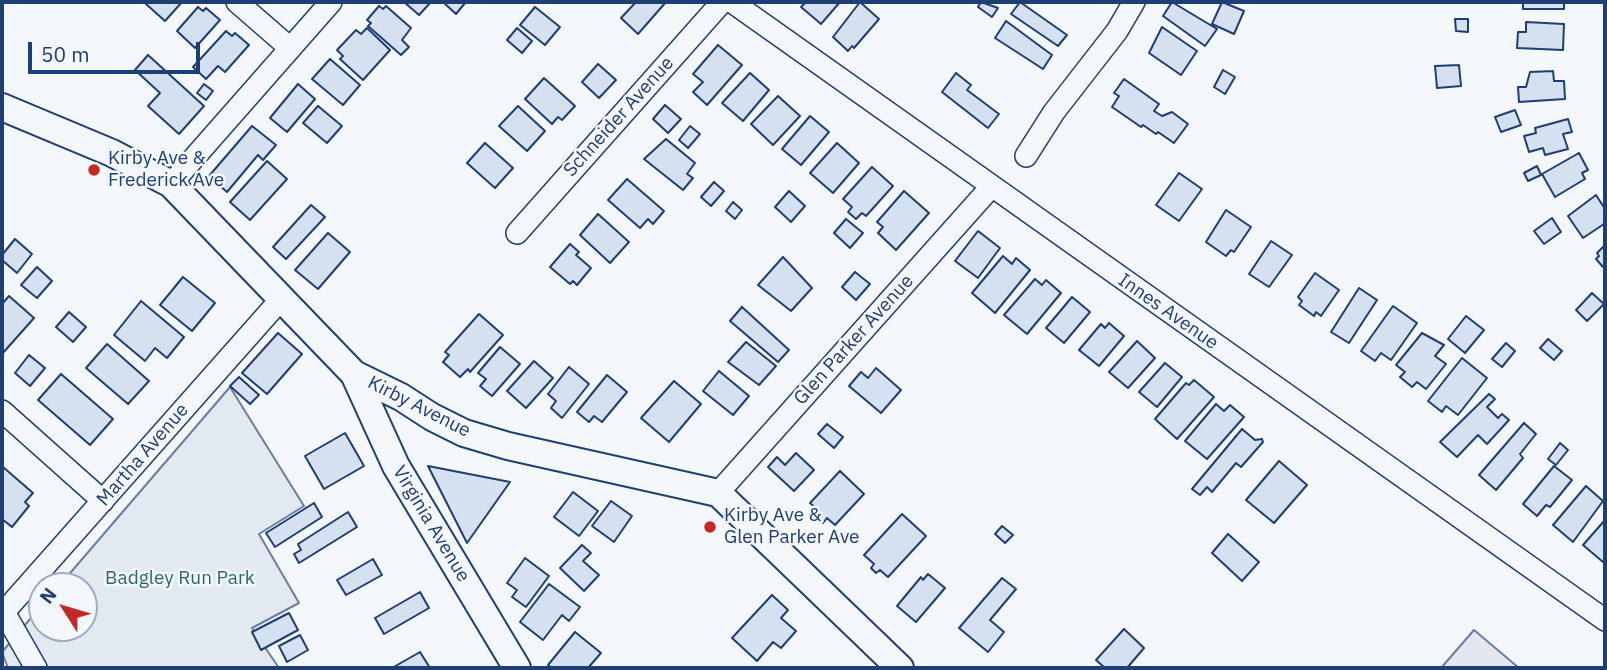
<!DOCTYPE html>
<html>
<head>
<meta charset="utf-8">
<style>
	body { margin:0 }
	#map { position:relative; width:1607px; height:670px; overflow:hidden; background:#f4f7fb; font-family:"IBM Plex Sans",sans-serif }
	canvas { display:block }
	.frame { position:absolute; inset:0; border:4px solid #1d3f73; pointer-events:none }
	.north { position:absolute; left:28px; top:572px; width:70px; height:70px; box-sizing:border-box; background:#f4f7fb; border:2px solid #9eadc5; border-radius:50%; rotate:307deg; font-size:19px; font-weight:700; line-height:28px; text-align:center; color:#1d3f73 }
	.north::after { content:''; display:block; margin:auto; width:24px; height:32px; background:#c62828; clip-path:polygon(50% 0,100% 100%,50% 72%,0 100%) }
	.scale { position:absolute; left:28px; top:42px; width:172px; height:32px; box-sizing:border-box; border:4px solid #1d3f73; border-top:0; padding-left:9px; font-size:21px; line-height:24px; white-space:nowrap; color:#1d3f73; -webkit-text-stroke:5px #f4f7fb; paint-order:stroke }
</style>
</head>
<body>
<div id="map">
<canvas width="1607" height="670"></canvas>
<div class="frame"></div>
<div class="north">N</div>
<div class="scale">50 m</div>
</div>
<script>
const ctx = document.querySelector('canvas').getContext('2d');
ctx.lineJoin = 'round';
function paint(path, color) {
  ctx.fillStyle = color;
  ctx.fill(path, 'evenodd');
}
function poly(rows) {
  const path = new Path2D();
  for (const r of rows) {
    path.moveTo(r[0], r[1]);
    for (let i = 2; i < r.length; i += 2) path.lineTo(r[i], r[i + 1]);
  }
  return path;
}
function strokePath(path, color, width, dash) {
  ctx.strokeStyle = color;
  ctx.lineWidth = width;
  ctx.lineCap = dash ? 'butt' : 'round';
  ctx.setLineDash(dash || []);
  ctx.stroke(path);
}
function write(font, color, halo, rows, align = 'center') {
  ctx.font = font + ' "IBM Plex Sans",sans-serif';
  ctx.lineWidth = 5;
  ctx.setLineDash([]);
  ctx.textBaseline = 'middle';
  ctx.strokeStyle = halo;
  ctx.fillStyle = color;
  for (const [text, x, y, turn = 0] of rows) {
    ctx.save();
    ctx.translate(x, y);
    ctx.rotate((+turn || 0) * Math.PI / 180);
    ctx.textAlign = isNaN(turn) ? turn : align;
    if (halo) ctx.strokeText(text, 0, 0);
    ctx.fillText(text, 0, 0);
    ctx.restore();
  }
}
const green = poly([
	[230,387,304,506,259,534,299,603,252,628,279,668,8,668,2,652,42,605,42,628,84,628,84,586,59,586,230,387]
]);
const parking = poly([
	[1474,630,1519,668,1441,668,1474,630]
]);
const building = poly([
	[148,2,182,2,165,21,146,4,148,2],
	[404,2,431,2,419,15,404,2],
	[443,2,463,2,465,3,456,14,443,2],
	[636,2,666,2,638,34,621,18,636,2],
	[806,2,840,2,821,24,801,7,806,2],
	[860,2,879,19,854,48,852,46,848,51,833,37,860,2],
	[981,2,998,8,992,17,978,7,981,2],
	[1020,2,1067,35,1058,46,1011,14,1020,2],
	[1172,2,1217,29,1205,46,1163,16,1172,2],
	[1222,2,1244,11,1234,34,1212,24,1222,2],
	[1523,2,1564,2,1564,9,1523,9,1523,2],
	[379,6,383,9,386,6,411,28,402,40,409,47,401,55,368,26,371,23,367,20,379,6],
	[198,7,203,11,206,8,220,20,195,48,177,31,198,7],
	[535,7,560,27,545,45,520,25,535,7],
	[1455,19,1468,19,1468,32,1456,31,1455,19],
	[1006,21,1052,55,1043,69,995,38,1006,21],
	[1526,22,1564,24,1563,50,1517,48,1518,32,1526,32,1526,22],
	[1162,27,1197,51,1181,75,1149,53,1162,27],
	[367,28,390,50,363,80,340,59,343,56,337,50,356,30,361,34,367,28],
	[517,28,532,41,522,53,507,40,517,28],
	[226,31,232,36,235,33,249,45,225,72,218,66,206,79,193,67,226,31],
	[718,45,742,65,707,105,693,92,703,82,693,74,718,45],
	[148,55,204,106,179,134,148,106,160,93,135,70,148,55],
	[330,59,360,85,343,105,312,79,330,59],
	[598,64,616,80,599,98,582,82,598,64],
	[1459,65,1461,86,1437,88,1435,66,1459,65],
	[1223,70,1235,77,1225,94,1214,87,1223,70],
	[1553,71,1554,81,1564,81,1565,99,1519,102,1518,87,1526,87,1530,72,1553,71],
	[750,73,769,90,743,121,722,103,750,73],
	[956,73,971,85,967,90,999,114,988,128,942,92,956,73],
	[544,78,575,106,562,120,558,117,552,124,525,99,544,78],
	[1124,79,1159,104,1154,111,1162,116,1172,112,1188,124,1174,143,1158,132,1156,134,1143,125,1141,127,1112,107,1119,96,1114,93,1124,79],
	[204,84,213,91,206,100,197,93,204,84],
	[298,84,315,99,287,132,270,118,298,84],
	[778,96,800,116,773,145,751,124,778,96],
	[665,105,681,119,668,133,653,119,665,105],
	[318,106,342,126,327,143,303,123,318,106],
	[518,106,545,131,527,151,499,126,518,106],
	[1515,110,1521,125,1501,132,1495,117,1515,110],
	[810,116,829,132,801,165,782,149,810,116],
	[1568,119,1572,132,1563,134,1568,149,1545,155,1543,148,1529,152,1524,136,1536,133,1535,128,1568,119],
	[252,126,276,145,263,160,258,155,227,192,209,176,252,126],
	[690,126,700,134,688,148,679,140,690,126],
	[666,139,695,163,687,174,693,178,683,190,644,159,666,139],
	[485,143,513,168,495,188,467,163,485,143],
	[837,143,859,163,833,193,810,173,837,143],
	[1579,153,1588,170,1582,173,1585,179,1555,197,1542,174,1579,153],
	[267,161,287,179,250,220,230,202,267,161],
	[1537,166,1541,175,1528,181,1524,173,1537,166],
	[872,167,893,186,866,216,862,213,856,219,848,212,852,207,843,199,872,167],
	[1179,173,1202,189,1179,221,1156,205,1179,173],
	[627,179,664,211,653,224,648,219,640,228,608,200,627,179],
	[714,182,724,191,711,206,701,197,714,182],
	[789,191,805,206,791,222,775,207,789,191],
	[904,191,929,213,896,250,878,233,883,227,877,222,904,191],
	[1596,195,1605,209,1605,226,1604,224,1583,238,1568,216,1596,195],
	[733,202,742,210,735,219,726,211,733,202],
	[311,205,325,217,286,259,273,247,311,205],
	[1226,210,1251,227,1234,252,1231,250,1226,256,1206,242,1226,210],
	[598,214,629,242,610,263,580,235,598,214],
	[1552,218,1561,232,1544,244,1534,231,1552,218],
	[846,219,863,233,850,248,834,233,846,219],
	[978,231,1000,248,978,278,955,261,978,231],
	[328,233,350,252,318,289,295,270,328,233],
	[15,239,32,254,17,273,2,260,2,255,15,239],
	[1271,241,1292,255,1269,287,1249,274,1271,241],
	[570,244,579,252,576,255,591,268,577,285,573,281,570,284,550,267,570,244],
	[1605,245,1605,265,1603,267,1596,259,1599,256,1597,253,1605,245],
	[1003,256,1012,264,1016,258,1030,270,995,313,972,293,1003,256],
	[783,257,812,288,791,311,758,285,783,257],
	[37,267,52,281,37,298,21,285,37,267],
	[855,272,870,284,856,300,842,287,855,272],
	[1315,273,1339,290,1321,316,1316,312,1314,316,1299,305,1302,301,1298,297,1315,273],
	[183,277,215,303,192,331,160,305,183,277],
	[1035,279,1042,285,1046,280,1061,293,1027,334,1004,315,1035,279],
	[1359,288,1377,300,1349,343,1331,332,1359,288],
	[1592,293,1604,304,1587,321,1576,310,1592,293],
	[9,296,34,318,2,354,2,304,9,296],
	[1072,297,1090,312,1064,343,1046,328,1072,297],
	[141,301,184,337,167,358,155,348,145,361,114,335,141,301],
	[1393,306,1417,323,1391,360,1381,353,1375,361,1361,351,1393,306],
	[742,307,789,350,778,362,730,321,742,307],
	[69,312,86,327,73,342,56,327,69,312],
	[479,314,503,335,470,372,468,369,460,377,443,362,449,355,445,352,479,314],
	[1466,316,1484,330,1465,353,1448,339,1466,316],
	[1109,323,1124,336,1099,366,1079,350,1101,324,1105,328,1109,323],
	[278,333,302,354,267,394,242,373,278,333],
	[1422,333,1444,345,1435,356,1446,364,1426,389,1417,382,1412,387,1400,377,1405,372,1396,365,1422,333],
	[1548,339,1562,351,1554,360,1540,348,1548,339],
	[1137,341,1155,358,1128,388,1109,372,1137,341],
	[746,342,776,366,759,385,728,362,746,342],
	[1506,343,1515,351,1502,367,1492,359,1506,343],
	[107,344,149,381,128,404,86,368,107,344],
	[500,347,520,364,492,396,480,386,486,379,478,373,500,347],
	[29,355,45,368,30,386,15,373,29,355],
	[1462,358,1487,378,1458,415,1446,406,1442,412,1428,401,1462,358],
	[534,361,553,378,526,408,507,391,534,361],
	[1165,363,1182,377,1157,407,1139,392,1165,363],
	[569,367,589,384,562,418,551,408,556,401,548,394,569,367],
	[876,368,901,390,881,413,849,386,861,372,868,378,876,368],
	[719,371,749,396,733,415,703,391,719,371],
	[61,374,113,419,90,445,38,400,61,374],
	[607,375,627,392,602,422,594,416,589,422,577,412,607,375],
	[239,377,259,395,250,404,230,386,239,377],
	[1194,380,1214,397,1177,439,1155,419,1186,383,1189,385,1194,380],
	[674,381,701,404,669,442,641,418,674,381],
	[1489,394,1495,399,1487,407,1498,418,1502,414,1509,420,1487,444,1478,435,1457,457,1440,442,1489,394],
	[1216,404,1224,411,1230,405,1244,417,1207,459,1185,441,1216,404],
	[1524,423,1536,434,1520,454,1523,458,1496,490,1479,475,1524,423],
	[827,424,843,437,834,448,818,434,827,424],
	[1242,429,1255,440,1262,439,1263,442,1241,467,1236,463,1212,492,1207,487,1200,495,1192,489,1242,429],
	[345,433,364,466,324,489,305,456,345,433],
	[1560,443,1568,450,1556,465,1548,459,1560,443],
	[796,453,814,470,794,491,768,467,777,457,785,465,796,453],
	[1279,461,1307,485,1274,523,1246,500,1279,461],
	[428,466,510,482,467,543,428,466],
	[1554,466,1572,480,1550,507,1546,505,1537,516,1523,504,1554,466],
	[3,467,33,493,25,502,29,506,12,527,2,519,3,467],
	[840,471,864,494,835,525,827,518,823,523,815,515,819,511,810,503,840,471],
	[1586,486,1603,501,1573,542,1553,525,1586,486],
	[573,492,598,511,579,536,554,517,573,492],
	[611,501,632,516,614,542,592,526,611,501],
	[314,503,322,517,275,547,266,533,314,503],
	[348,512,357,527,299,563,294,554,301,550,298,544,348,512],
	[902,514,926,536,888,577,880,570,876,573,871,568,874,564,864,555,902,514],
	[1605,520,1605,559,1603,562,1583,545,1605,520],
	[1002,526,1013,535,1005,543,995,534,1002,526],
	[1228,534,1259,562,1242,581,1212,553,1228,534],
	[582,545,591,553,583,561,599,575,584,591,560,568,582,545],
	[525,558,549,576,526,607,512,597,517,590,507,583,525,558],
	[373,559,382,575,346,595,337,580,373,559],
	[928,574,945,588,916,622,897,606,921,577,923,580,928,574],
	[1002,578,1016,589,990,620,1004,632,988,652,959,628,1002,578],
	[549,584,580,607,569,621,562,615,543,640,520,622,549,584],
	[420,592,429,608,384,634,375,618,420,592],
	[772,595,788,610,781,618,796,631,781,648,773,642,757,661,732,638,772,595],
	[289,613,298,630,261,650,252,632,289,613],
	[1124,629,1144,648,1127,668,1105,668,1096,660,1124,629],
	[575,632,601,653,588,668,552,668,548,665,575,632],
	[300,635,308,650,287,662,279,646,300,635],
	[420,652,430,668,392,668,420,652]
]);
const minor = poly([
	[237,2,290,48],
	[732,2,1605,620],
	[1026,156,1054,112,1117,31,1134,2],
	[171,184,331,2],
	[517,233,722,2],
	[2,411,103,501],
	[718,493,991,187],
	[36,668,4,612,282,298]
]);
const tertiary = poly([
	[2,107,112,153,171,184,354,374,401,397,432,417,464,433,508,446,718,493,900,668],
	[354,374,396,466,517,668]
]);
const markers = [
	[94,170,7,"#c62828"],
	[710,527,7,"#c62828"]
];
const streetNames = [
	["Schneider Avenue",619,117,-48],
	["Innes Avenue",1168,312,35],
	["Glen Parker Avenue",854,340,-48],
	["Kirby Avenue",419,407,27],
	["Martha Avenue",143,455,-49],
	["Virginia Avenue",431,524,59]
];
const poiNames = [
	["Kirby Ave &",108,159],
	["Frederick Ave",108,181],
	["Kirby Ave &",724,516],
	["Glen Parker Ave",724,538]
];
const parkNames = [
	["Badgley Run Park",180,579]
];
paint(green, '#e3e9f0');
strokePath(green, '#687fa3', 2);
paint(parking, '#e3e8f0');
strokePath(parking, '#687fa3', 2);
paint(building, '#d5e0f0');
strokePath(building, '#1d3f73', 2);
strokePath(minor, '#1d3f73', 24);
strokePath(tertiary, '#1d3f73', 30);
strokePath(minor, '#f4f7fb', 21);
strokePath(tertiary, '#f4f7fb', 26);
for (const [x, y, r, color] of markers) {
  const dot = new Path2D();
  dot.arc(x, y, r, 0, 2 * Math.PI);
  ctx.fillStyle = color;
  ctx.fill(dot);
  strokePath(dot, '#f4f7fb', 2.5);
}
write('19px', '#1d3f73', '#f4f7fb', streetNames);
write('19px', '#1d3f73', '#f4f7fb', poiNames, 'left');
write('19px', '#2c6c60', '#f4f7fb', parkNames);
</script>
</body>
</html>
